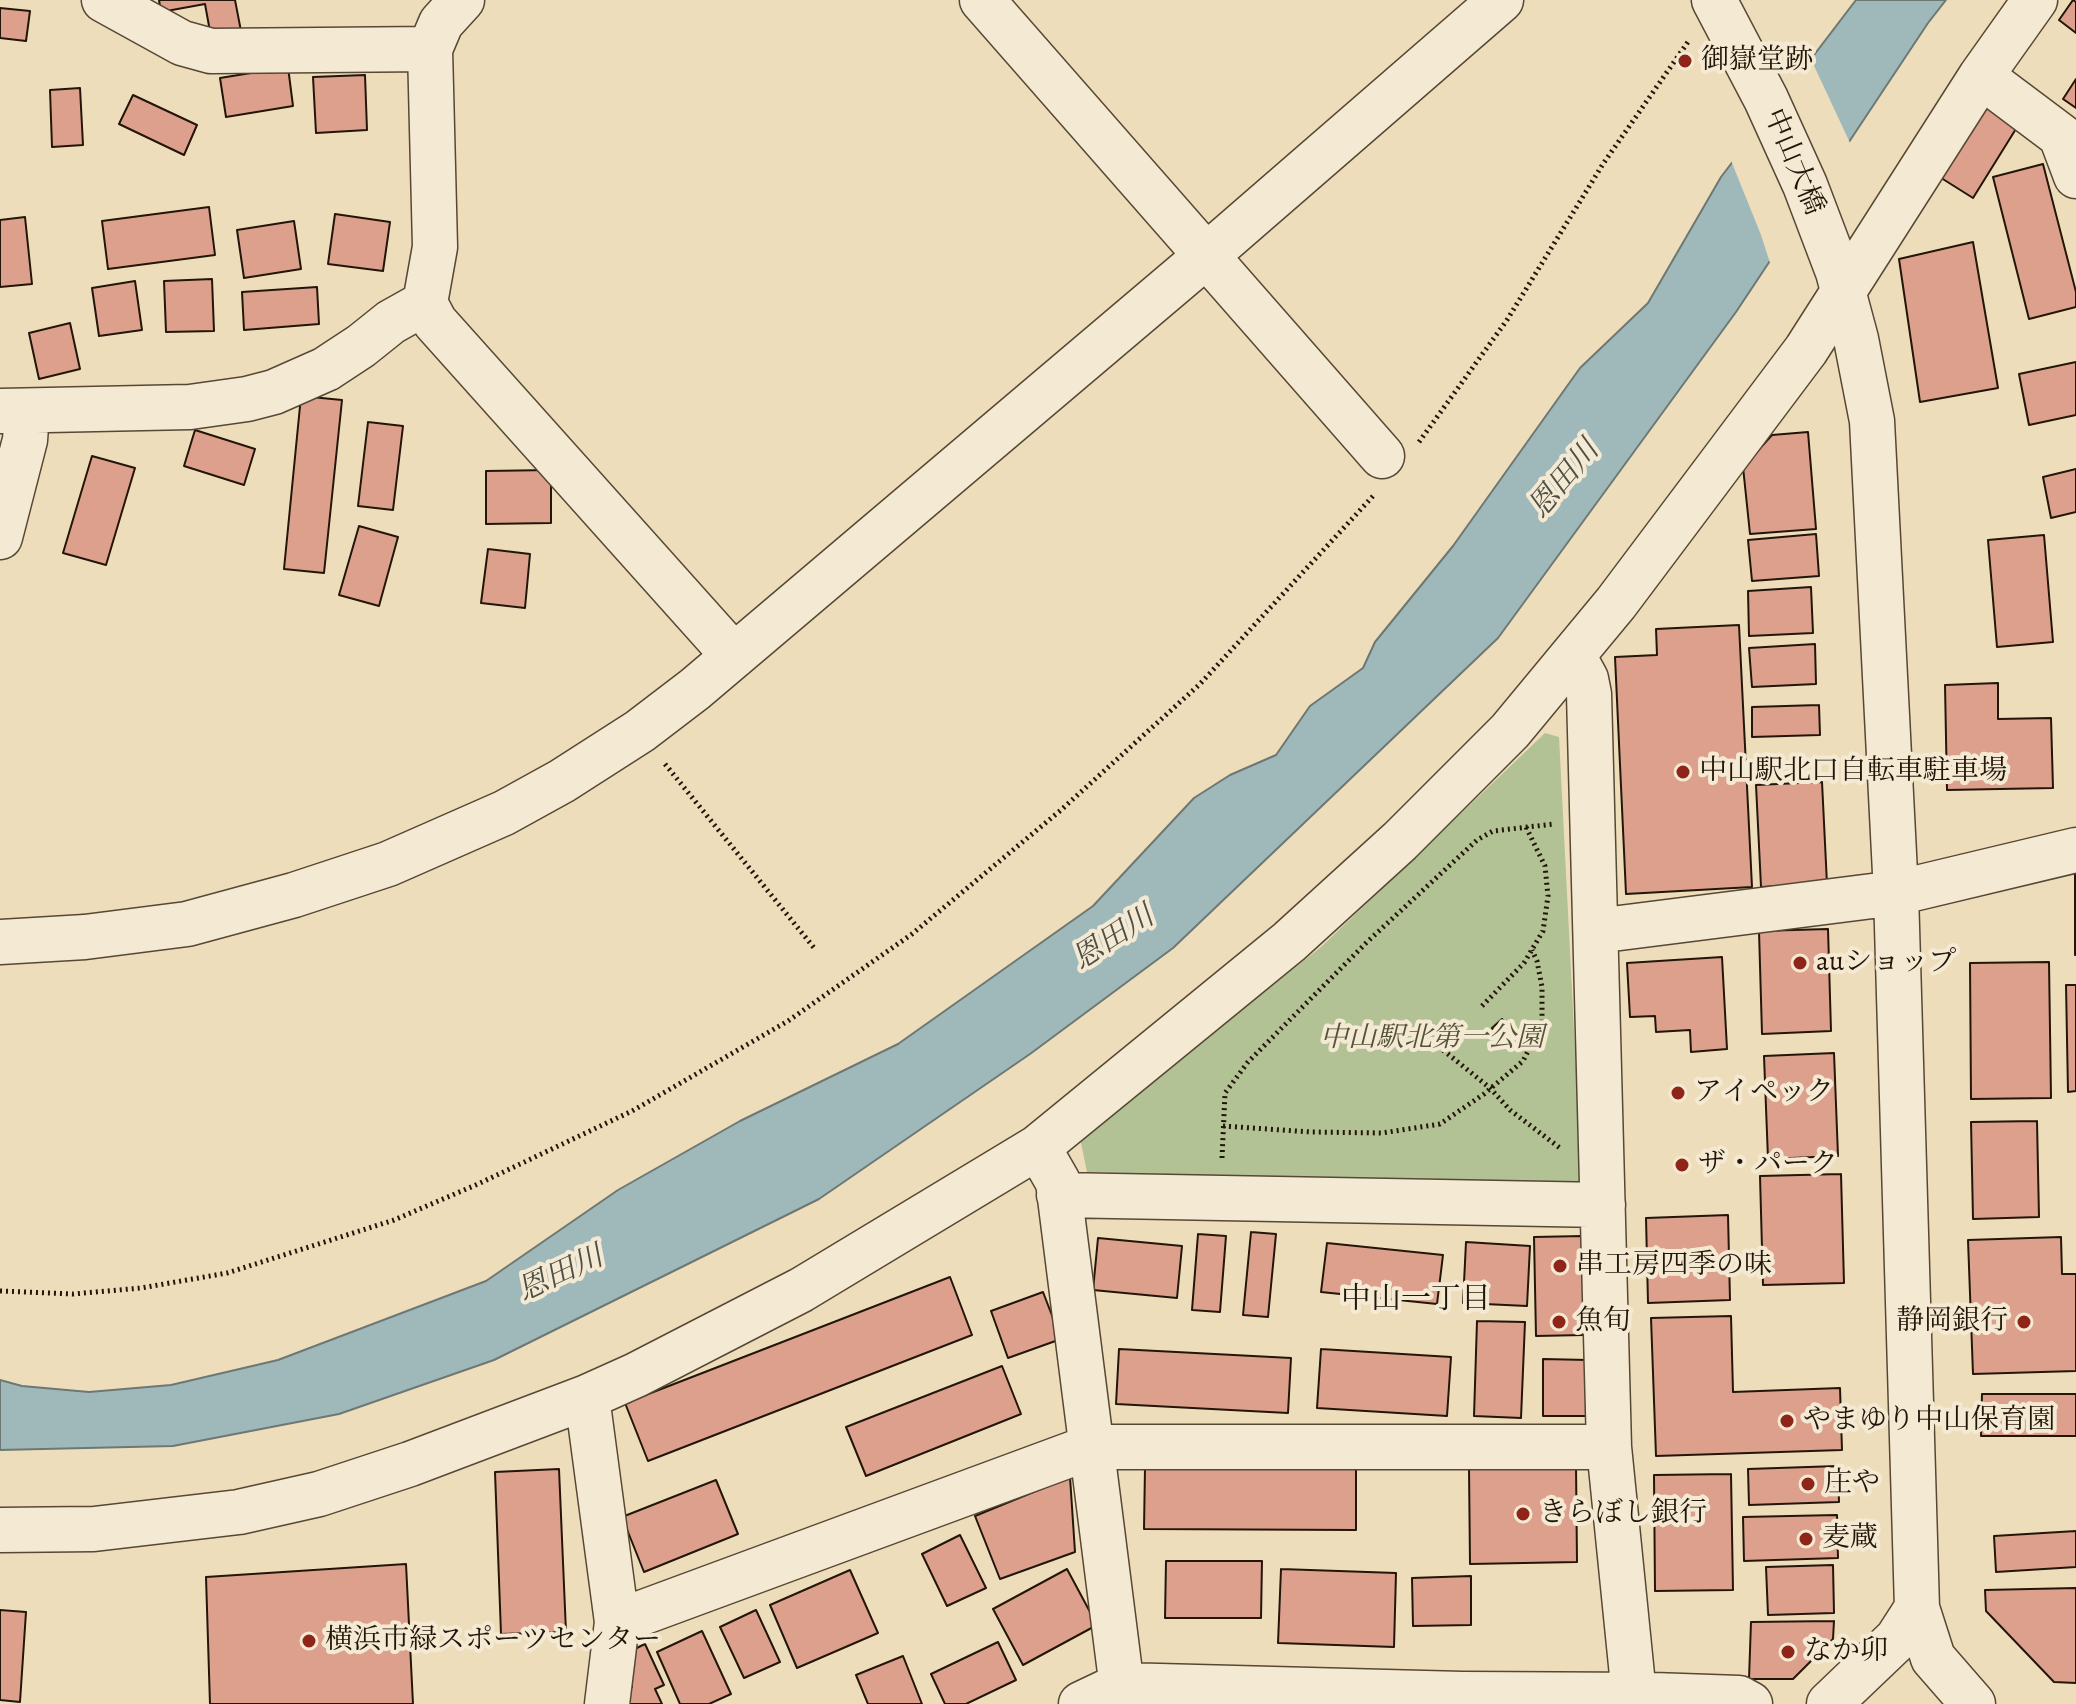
<!DOCTYPE html>
<html>
<head>
<meta charset="utf-8">
<style>
	body { margin:0 }
	canvas { display:block; background:#eeddba }
</style>
</head>
<body>
<canvas width="2076" height="1704"></canvas>
<script>
const ctx = document.querySelector('canvas').getContext('2d');
ctx.lineJoin = 'round';
function paint(path, color) {
  ctx.fillStyle = color;
  ctx.fill(path, 'evenodd');
}
function poly(rows) {
  const path = new Path2D();
  for (const r of rows) {
    path.moveTo(r[0], r[1]);
    for (let i = 2; i < r.length; i += 2) path.lineTo(r[i], r[i + 1]);
  }
  return path;
}
function strokePath(path, color, width, dash) {
  ctx.strokeStyle = color;
  ctx.lineWidth = width;
  ctx.lineCap = dash ? 'butt' : 'round';
  ctx.setLineDash(dash || []);
  ctx.stroke(path);
}
function write(font, color, halo, rows, align = 'center') {
  ctx.font = font + ' Alegreya,"Noto Serif JP",serif';
  ctx.lineWidth = 8;
  ctx.setLineDash([]);
  ctx.textBaseline = 'middle';
  ctx.strokeStyle = halo;
  ctx.fillStyle = color;
  for (const [text, x, y, turn = 0] of rows) {
    ctx.save();
    ctx.translate(x, y);
    ctx.rotate((+turn || 0) * Math.PI / 180);
    ctx.textAlign = isNaN(turn) ? turn : align;
    if (halo) ctx.strokeText(text, 0, 0);
    ctx.fillText(text, 0, 0);
    ctx.restore();
  }
}
const green = poly([
	[1545,733,1559,737,1582,1185,1087,1172,1080,1138,1321,947]
]);
const water = poly([
	[1856,0,1946,0,1928,23,1736,312,1498,638,1173,948,1030,1054,819,1199,494,1360,339,1414,173,1446,0,1450,0,1380,22,1386,89,1392,171,1385,278,1360,486,1281,618,1190,740,1121,898,1044,1093,906,1194,798,1230,775,1276,755,1310,706,1363,668,1375,642,1453,546,1580,368,1648,303,1721,177,1856,0]
]);
const pier = poly([
	[1809,55,1851,145,1771,266,1761,235,1730,158]
]);
const building = poly([
	[159,0,235,0,241,31,211,37,205,4,161,12,159,0],
	[2073,0,2076,2,2076,33,2059,20,2073,0],
	[0,8,30,11,26,41,0,38,0,8],
	[288,67,293,106,226,117,220,78,288,67],
	[365,75,367,130,316,133,313,77,365,75],
	[2076,79,2076,108,2063,99,2076,79],
	[80,88,83,145,52,147,50,90,80,88],
	[133,95,197,125,184,155,119,124,133,95],
	[1984,103,2019,124,1973,198,1938,176,1984,103],
	[2043,164,2076,292,2076,307,2029,319,1993,177,2043,164],
	[209,207,215,255,108,269,102,221,209,207],
	[335,214,390,222,383,271,328,264,335,214],
	[25,217,32,284,0,287,0,220,25,217],
	[294,221,301,269,244,278,237,230,294,221],
	[1973,242,1998,388,1920,402,1899,259,1973,242],
	[212,279,214,331,166,332,164,281,212,279],
	[135,281,142,330,99,336,92,288,135,281],
	[317,287,319,324,244,330,242,292,317,287],
	[70,323,80,369,39,379,29,333,70,323],
	[2076,362,2076,415,2029,425,2019,374,2076,362],
	[301,396,342,400,324,573,284,569,301,396],
	[368,422,403,426,393,510,358,506,368,422],
	[195,430,255,449,244,485,184,466,195,430],
	[1808,432,1816,529,1750,534,1743,467,1772,435,1808,432],
	[92,456,135,468,106,565,63,553,92,456],
	[2076,469,2076,512,2051,518,2043,477,2076,469],
	[551,470,551,523,486,524,486,471,551,470],
	[359,526,398,537,379,606,339,595,359,526],
	[1816,534,1819,576,1752,581,1748,540,1816,534],
	[2044,535,2053,642,1997,647,1988,540,2044,535],
	[488,549,530,554,525,608,481,603,488,549],
	[1811,587,1813,633,1749,636,1748,591,1811,587],
	[1739,625,1752,887,1626,894,1615,657,1657,655,1656,629,1739,625],
	[1815,644,1816,684,1752,687,1749,648,1815,644],
	[1998,683,1998,719,2051,718,2053,788,1947,790,1945,685,1998,683],
	[1819,705,1820,735,1752,737,1752,707,1819,705],
	[1822,782,1827,884,1761,887,1756,785,1822,782],
	[2075,867,2076,955,2075,955,2075,867],
	[1828,929,1831,1031,1762,1034,1759,931,1828,929],
	[1722,957,1727,1049,1691,1052,1690,1030,1656,1032,1655,1016,1630,1017,1627,963,1722,957],
	[2049,962,2051,1098,1971,1099,1970,963,2049,962],
	[2066,985,2076,985,2076,1091,2068,1092,2066,985],
	[1502,1019,1515,1033,1505,1042,1492,1028,1502,1019],
	[1834,1053,1838,1156,1768,1159,1764,1056,1834,1053],
	[2037,1121,2039,1217,1973,1219,1971,1122,2037,1121],
	[1841,1174,1844,1283,1763,1285,1760,1176,1841,1174],
	[1728,1215,1730,1300,1648,1303,1646,1218,1728,1215],
	[1251,1232,1276,1234,1268,1317,1243,1315,1251,1232],
	[1198,1234,1226,1236,1220,1312,1192,1310,1198,1234],
	[1583,1236,1584,1335,1536,1336,1534,1237,1583,1236],
	[2061,1237,2062,1274,2076,1274,2076,1371,1973,1374,1968,1240,2061,1237],
	[1098,1238,1182,1246,1177,1298,1093,1290,1098,1238],
	[1466,1242,1530,1246,1527,1306,1463,1303,1466,1242],
	[1327,1243,1443,1255,1437,1304,1321,1292,1327,1243],
	[950,1277,972,1335,648,1461,625,1403,950,1277],
	[1043,1292,1061,1339,1008,1358,991,1311,1043,1292],
	[1731,1316,1733,1392,1840,1388,1842,1450,1656,1456,1651,1318,1731,1316],
	[1477,1321,1525,1322,1521,1418,1474,1416,1477,1321],
	[1119,1349,1291,1358,1288,1413,1116,1404,1119,1349],
	[1321,1349,1451,1357,1447,1416,1317,1408,1321,1349],
	[1543,1359,1588,1360,1587,1416,1543,1416,1543,1359],
	[1002,1366,1021,1414,866,1476,846,1427,1002,1366],
	[1982,1394,2076,1394,2076,1436,1981,1436,1982,1394],
	[1576,1465,1577,1562,1470,1564,1469,1467,1576,1465],
	[1838,1466,1839,1502,1749,1505,1748,1469,1838,1466],
	[1145,1467,1356,1469,1356,1530,1144,1529,1145,1467],
	[559,1469,566,1632,501,1634,495,1472,559,1469],
	[1731,1474,1733,1590,1655,1591,1654,1475,1731,1474],
	[1070,1477,1075,1552,1000,1579,975,1516,1070,1477],
	[716,1480,738,1534,644,1572,622,1517,716,1480],
	[1837,1515,1838,1558,1744,1561,1743,1517,1837,1515],
	[2076,1531,2076,1567,1996,1572,1994,1536,2076,1531],
	[960,1535,986,1588,947,1606,922,1554,960,1535],
	[1166,1561,1262,1561,1261,1618,1165,1618,1166,1561],
	[406,1564,413,1704,210,1704,206,1577,406,1564],
	[1833,1565,1834,1613,1768,1615,1766,1567,1833,1565],
	[1067,1569,1097,1625,1023,1665,993,1609,1067,1569],
	[1281,1569,1396,1573,1394,1647,1278,1643,1281,1569],
	[850,1570,878,1633,797,1668,770,1605,850,1570],
	[1471,1576,1471,1625,1413,1626,1412,1578,1471,1576],
	[2076,1588,2076,1683,2054,1682,1986,1611,1985,1590,2076,1588],
	[0,1610,26,1612,20,1702,0,1700,0,1610],
	[756,1610,780,1662,744,1678,720,1627,756,1610],
	[1834,1621,1833,1639,1793,1679,1749,1679,1751,1622,1834,1621],
	[702,1631,731,1694,709,1704,680,1704,657,1652,702,1631],
	[998,1642,1016,1680,966,1704,945,1704,931,1674,998,1642],
	[645,1644,664,1685,655,1689,662,1704,627,1704,621,1692,632,1687,618,1657,645,1644],
	[903,1656,922,1704,868,1704,856,1675,903,1656]
]);
const path = poly([
	[1419,442,1507,320,1603,164,1690,39],
	[665,764,815,949],
	[1482,1006,1524,963,1543,931,1548,896,1545,866,1526,827],
	[1443,1050,1490,1088,1510,1110,1560,1148],
	[1223,1126,1311,1132,1382,1133,1440,1124,1484,1094,1523,1061,1542,1023,1542,987,1537,961,1532,950],
	[1222,1158,1225,1093,1248,1062,1366,943,1477,840,1493,831,1554,824],
	[0,1291,73,1294,141,1288,227,1273,394,1220,478,1184,632,1111,788,1021,912,934,1061,810,1200,684,1374,495]
]);
const minor = poly([
	[104,0,182,43,211,51,430,49],
	[462,0,441,23,430,49,435,247,425,303,435,322,734,656],
	[982,0,1382,456],
	[1714,0,1766,99,1805,185,1838,272,1856,339,1872,421,1896,893,1917,1608,1933,1658,1973,1704],
	[1981,76,2061,136,2076,176],
	[0,411,190,407,247,399,274,392,326,369,361,346,391,322,425,303],
	[0,537,25,440,27,413],
	[1574,657,1586,679,1589,694,1609,1447,1634,1695],
	[1596,931,1896,893,2076,850],
	[0,942,85,937,187,924,294,895,388,864,504,813,562,781,640,731,695,689,1206,256,1501,0],
	[1038,1147,1058,1182,1124,1704],
	[1059,1195,1603,1205],
	[587,1397,617,1622,607,1704],
	[0,1530,94,1529,239,1512,319,1494,410,1464,587,1397,636,1375,801,1290,1038,1147,1289,942,1400,841,1510,731,1616,603,1806,350,1981,76,2035,0],
	[617,1622,1091,1447,1609,1447],
	[1081,1704,1121,1685,1462,1694,1653,1695,1739,1698,1750,1704],
	[1829,1704,1897,1639,1917,1608]
]);
const markers = [
	[1685,61,8,"#8f2418"],
	[1683,772,8,"#8f2418"],
	[1800,963,8,"#8f2418"],
	[1678,1093,8,"#8f2418"],
	[1682,1165,8,"#8f2418"],
	[1560,1266,8,"#8f2418"],
	[1559,1322,8,"#8f2418"],
	[2024,1322,8,"#8f2418"],
	[1787,1421,8,"#8f2418"],
	[1808,1484,8,"#8f2418"],
	[1523,1514,8,"#8f2418"],
	[1806,1539,8,"#8f2418"],
	[309,1641,8,"#8f2418"],
	[1788,1652,8,"#8f2418"]
];
const poiNames = [
	["御嶽堂跡",1701,61],
	["中山駅北口自転車駐車場",1699,772],
	["auショップ",1816,963],
	["アイペック",1694,1093],
	["ザ・パーク",1698,1165],
	["串工房四季の味",1576,1266],
	["魚旬",1575,1322],
	["静岡銀行",2008,1322,"right"],
	["やまゆり中山保育園",1803,1421],
	["庄や",1824,1484],
	["きらぼし銀行",1539,1514],
	["麦蔵",1822,1539],
	["横浜市緑スポーツセンター",325,1641],
	["なか卯",1804,1652]
];
const streetNames = [
	["中山大橋",1793,162,67]
];
const parkNames = [
	["中山駅北第一公園",1432,1039]
];
const waterNames = [
	["恩田川",1565,480,-50],
	["恩田川",1114,939,-33],
	["恩田川",561,1275,-25]
];
const neighbourhoodNames = [
	["中山一丁目",1416,1301]
];
paint(green, '#b2c295');
paint(water, '#9fb9bb');
strokePath(water, '#6d7874', 2);
paint(pier, '#eeddba');
paint(building, '#dca08d');
strokePath(building, '#231609', 2);
strokePath(minor, '#564835', 47);
strokePath(path, '#231609', 5, [2, 4]);
strokePath(minor, '#f4e9d2', 44);
for (const [x, y, r, color] of markers) {
  const dot = new Path2D();
  dot.arc(x, y, r, 0, 2 * Math.PI);
  ctx.fillStyle = color;
  ctx.fill(dot);
  strokePath(dot, '#f4e9d2', 3);
}
write('28px', '#231609', '#f4e9d2', poiNames, 'left');
write('28px', '#231609', '#f4e9d2', streetNames);
write('italic 28px', '#55523a', '#f4e9d2', parkNames);
write('italic 30px', '#4e4f47', '#f4e9d2', waterNames);
write('30px', '#231609', '#f4e9d2', neighbourhoodNames);
</script>
</body>
</html>
